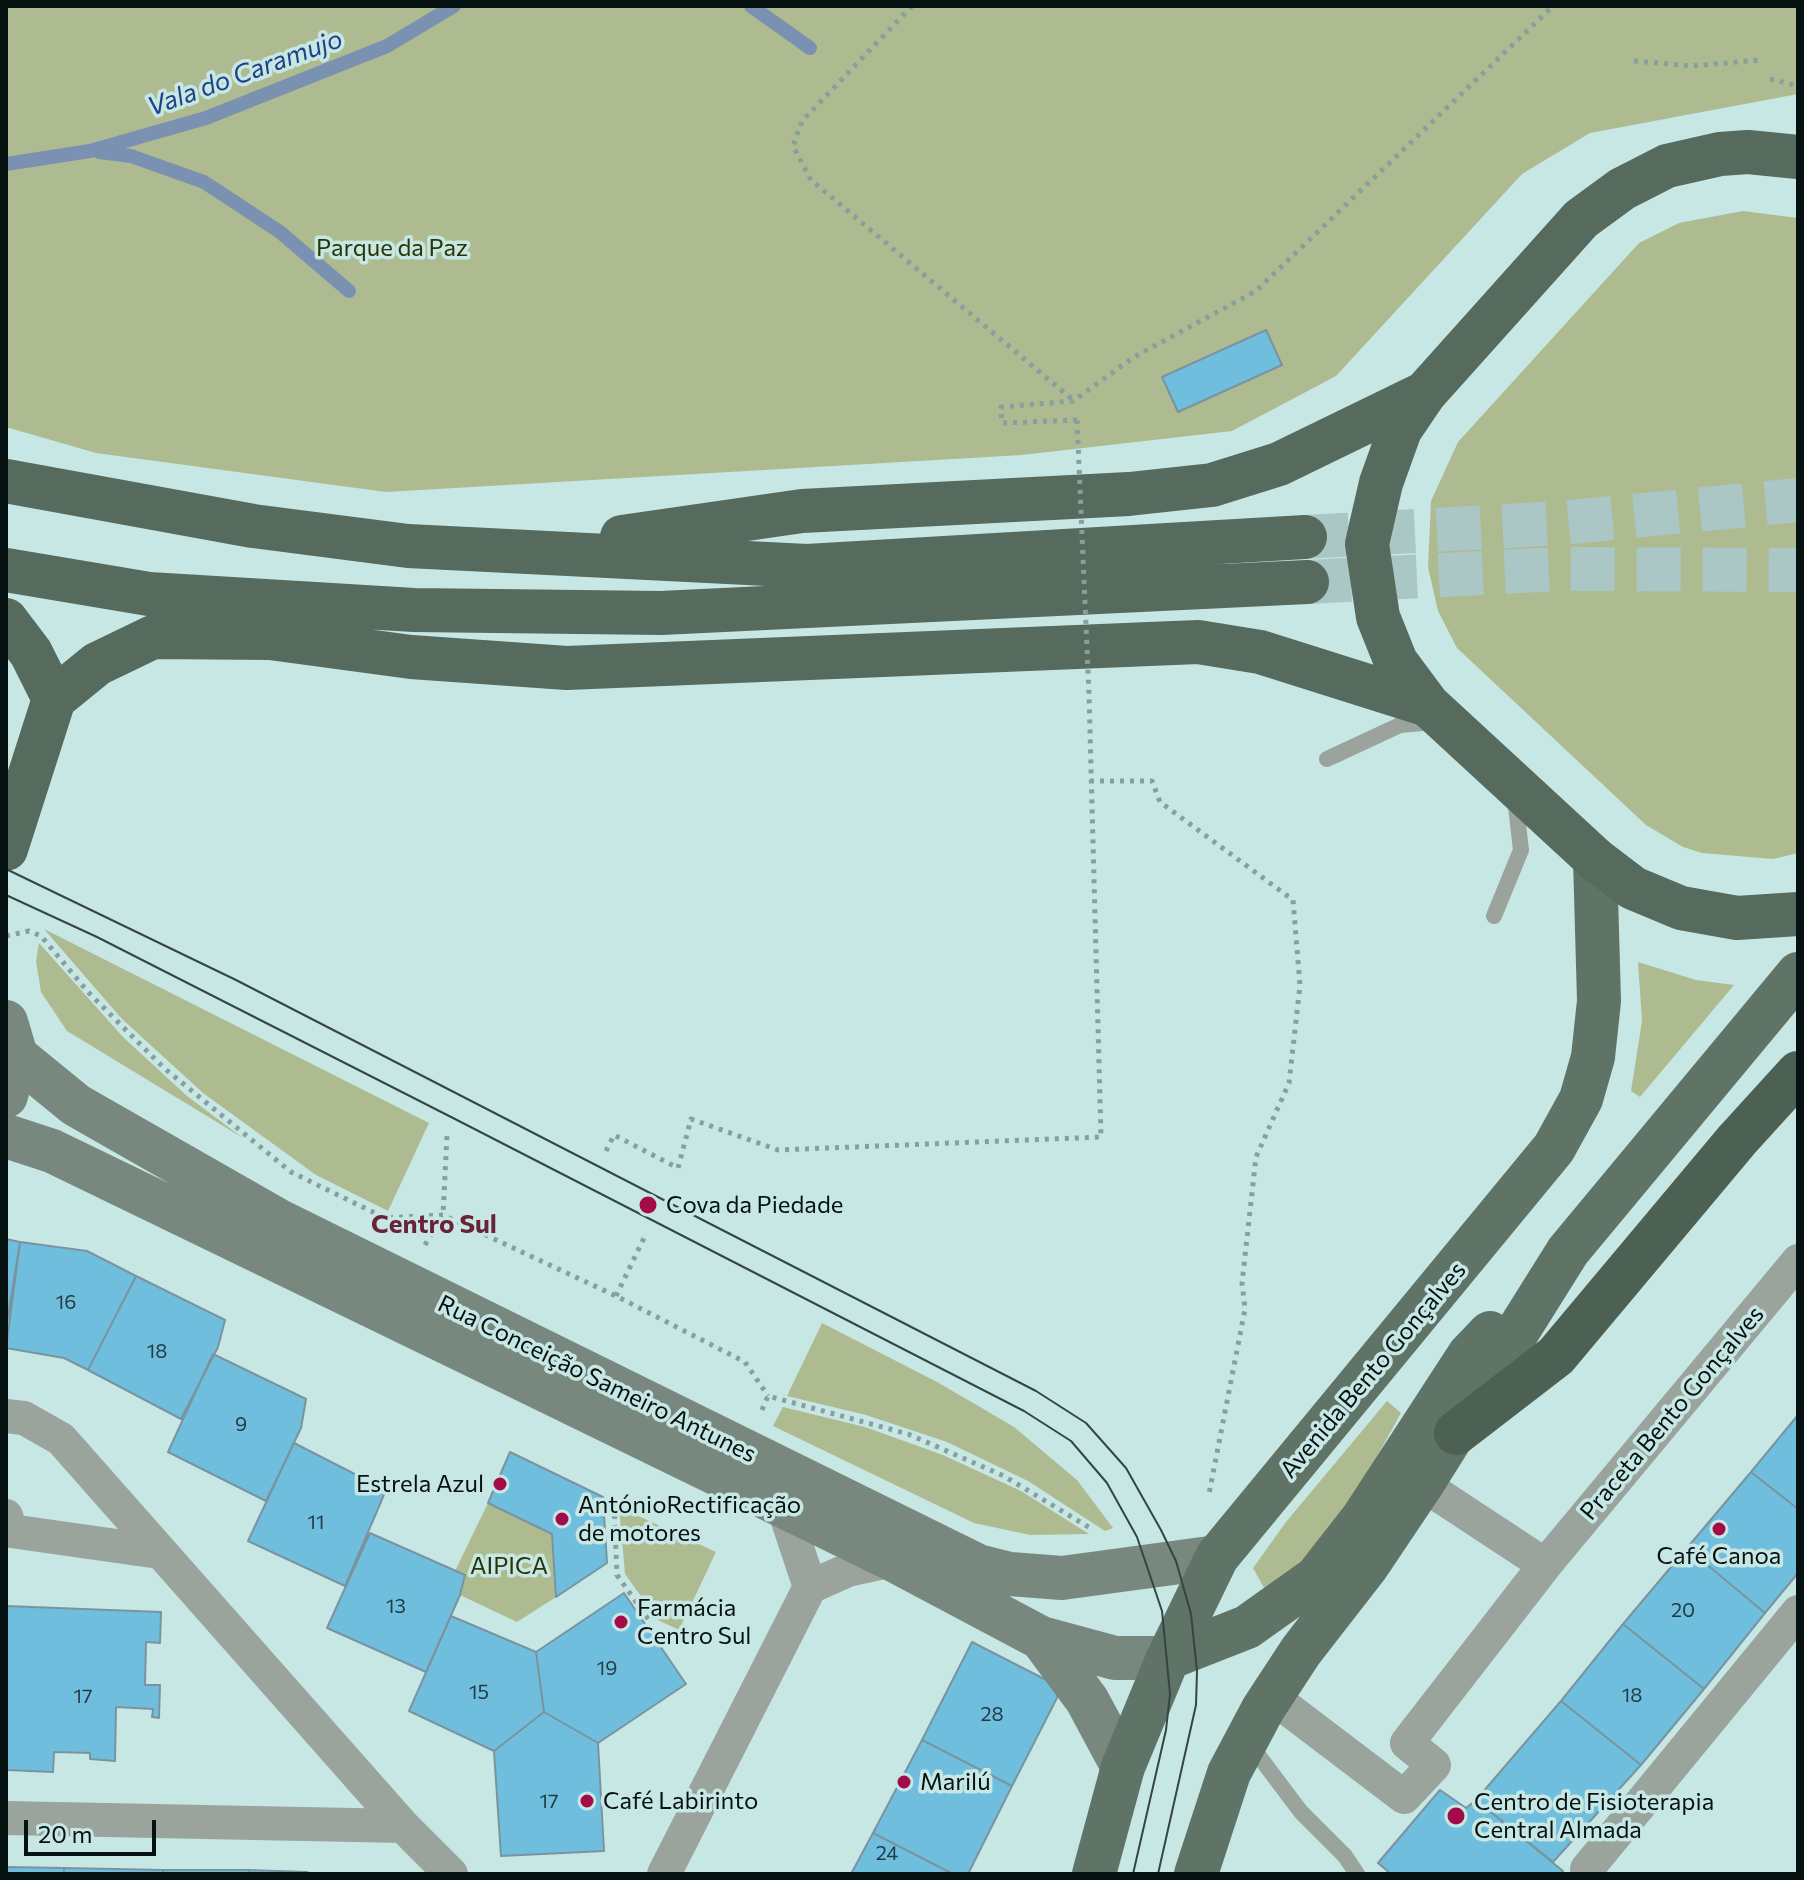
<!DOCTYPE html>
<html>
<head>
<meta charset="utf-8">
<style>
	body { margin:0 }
	#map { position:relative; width:1804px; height:1880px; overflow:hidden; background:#c7e7e5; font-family:Commissioner,sans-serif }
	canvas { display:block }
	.frame { position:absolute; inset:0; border:8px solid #061111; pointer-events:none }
	.scale { position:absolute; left:24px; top:1820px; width:132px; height:36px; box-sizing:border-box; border:4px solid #061111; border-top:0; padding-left:10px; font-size:24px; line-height:28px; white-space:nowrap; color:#061111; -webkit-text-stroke:6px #c7e7e5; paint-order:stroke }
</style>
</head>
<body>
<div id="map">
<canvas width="1804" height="1880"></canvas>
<div class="frame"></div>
<div class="scale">20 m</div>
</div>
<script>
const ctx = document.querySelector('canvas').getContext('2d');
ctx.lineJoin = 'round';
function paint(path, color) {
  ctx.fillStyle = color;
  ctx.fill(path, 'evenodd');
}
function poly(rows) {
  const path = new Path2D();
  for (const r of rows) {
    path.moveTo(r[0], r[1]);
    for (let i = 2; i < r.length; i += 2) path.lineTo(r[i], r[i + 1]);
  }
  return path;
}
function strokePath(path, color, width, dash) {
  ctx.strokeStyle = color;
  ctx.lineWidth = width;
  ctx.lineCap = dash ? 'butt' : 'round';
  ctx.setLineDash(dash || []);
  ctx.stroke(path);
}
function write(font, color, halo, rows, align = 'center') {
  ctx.font = font + ' Commissioner,sans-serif';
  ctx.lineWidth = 7;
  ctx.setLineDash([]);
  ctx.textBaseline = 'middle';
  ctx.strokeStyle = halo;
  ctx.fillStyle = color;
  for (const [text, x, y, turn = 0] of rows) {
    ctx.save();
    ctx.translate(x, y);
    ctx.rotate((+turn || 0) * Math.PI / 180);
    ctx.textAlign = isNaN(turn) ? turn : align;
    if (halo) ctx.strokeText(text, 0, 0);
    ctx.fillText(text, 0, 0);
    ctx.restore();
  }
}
const green = poly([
	[6,6,1798,6,1798,94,1590,133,1522,174,1336,376,1232,431,1022,455,386,492,96,453,6,427],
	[1743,211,1798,218,1798,853,1773,859,1702,853,1683,847,1646,825,1457,648,1438,611,1428,567,1431,501,1458,442,1639,243,1679,223],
	[44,929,429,1123,388,1211,316,1175,203,1093,121,1018],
	[39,943,123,1037,187,1096,243,1138,67,1031,41,992,36,961],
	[1638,962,1696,980,1734,985,1640,1097,1631,1091,1642,1021],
	[822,1323,939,1383,1014,1427,1077,1480,1113,1528,1105,1531,1028,1481,947,1442,866,1415,787,1396],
	[1387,1401,1401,1413,1359,1489,1316,1548,1267,1593,1253,1568,1286,1522],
	[783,1407,865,1427,943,1455,1021,1491,1089,1534,1030,1535,974,1523,773,1426],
	[488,1503,552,1534,556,1597,517,1622,460,1595,465,1575,455,1571],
	[619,1507,716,1552,679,1630,658,1620,625,1574]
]);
const stream = poly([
	[751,6,810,48],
	[99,152,131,156,204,182,280,232,349,291],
	[6,164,90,151,206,118,387,46,454,6]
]);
const building = poly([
	[1266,330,1282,365,1178,412,1162,377,1266,330],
	[6,1239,20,1242,6,1329,6,1239],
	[20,1242,87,1251,136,1276,88,1370,64,1358,6,1348,20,1242],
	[136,1276,225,1320,218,1347,181,1419,88,1370,136,1276],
	[213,1354,306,1399,301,1428,266,1501,168,1452,213,1354],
	[1798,1415,1798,1509,1751,1472,1798,1415],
	[294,1443,386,1490,345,1586,248,1541,294,1443],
	[510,1452,603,1497,607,1563,556,1597,552,1534,488,1503,510,1452],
	[1751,1472,1798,1509,1798,1573,1765,1613,1687,1548,1751,1472],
	[370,1533,465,1575,460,1595,426,1672,327,1628,370,1533],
	[1687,1548,1765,1613,1704,1689,1623,1624,1687,1548],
	[624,1593,686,1684,598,1743,544,1712,536,1652,624,1593],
	[6,1606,161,1612,160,1643,146,1642,145,1685,160,1685,159,1718,152,1717,153,1709,116,1707,115,1761,90,1759,90,1753,54,1752,53,1772,6,1770,6,1606],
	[451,1616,536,1652,544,1712,494,1751,409,1711,451,1616],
	[1623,1624,1704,1689,1641,1765,1561,1701,1623,1624],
	[972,1642,1062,1688,1012,1786,922,1740,972,1642],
	[1561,1701,1641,1765,1553,1862,1476,1800,1561,1701],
	[544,1712,598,1743,604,1851,501,1856,494,1751,544,1712],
	[922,1740,1012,1786,968,1874,953,1874,873,1833,922,1740],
	[1440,1790,1466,1808,1476,1800,1563,1871,1560,1874,1391,1874,1378,1863,1440,1790],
	[873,1833,953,1874,851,1874,873,1833],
	[6,1867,64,1868,64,1874,6,1874,6,1867],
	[64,1868,163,1870,163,1874,64,1874,64,1868],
	[163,1870,249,1870,249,1874,163,1874,163,1870],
	[249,1870,307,1872,311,1874,249,1874,249,1870]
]);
const trunkTunnel = poly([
	[1305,537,1561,523,1798,500],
	[1307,582,1560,569,1798,570]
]);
const path = poly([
	[912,6,802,121,793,146,811,180,1073,400],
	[1634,61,1692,66,1759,60],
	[1770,79,1798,86],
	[1077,420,1002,423,1001,407,1073,401,1134,357,1256,291,1553,6],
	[1090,781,1152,781,1160,802,1293,900,1300,985,1289,1083,1256,1157,1242,1283,1245,1309,1209,1494],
	[6,936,29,931,41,936,89,993,164,1068,291,1172,385,1218,443,1215,616,1296,745,1362,768,1396],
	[606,1151,614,1135,678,1168,691,1119,778,1150,1101,1137,1089,694],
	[425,1245,443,1215,447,1135],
	[616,1296,645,1236],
	[762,1410,768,1396,908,1434,1004,1476,1090,1528],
	[614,1505,617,1575,651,1623]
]);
const service = poly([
	[1327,759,1400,725,1434,722],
	[1494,916,1521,850,1515,798],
	[1249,1743,1301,1812,1345,1856,1357,1874]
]);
const minor = poly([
	[6,1416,24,1418,61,1439,403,1826],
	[1422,1484,1545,1565],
	[784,1509,810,1587],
	[6,1516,11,1531,159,1552],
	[1271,1696,1404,1797,1434,1765,1407,1743,1545,1565,1798,1261],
	[6,1818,403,1826,451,1874],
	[1587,1869,1798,1612],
	[664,1874,810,1587,848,1570,894,1560]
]);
const secondary = poly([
	[6,1022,16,1056,6,1096],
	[16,1056,76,1105,281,1222,978,1566,1010,1574,1062,1578,1217,1557],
	[6,1136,52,1151,504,1370,894,1560,1041,1638,1115,1658,1168,1658],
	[1041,1638,1087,1700,1123,1767]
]);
const primary = poly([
	[1168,1658,1247,1627,1316,1578,1363,1518,1469,1355,1490,1333],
	[1094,1874,1123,1767,1168,1658,1217,1557,1554,1148,1581,1099,1593,1057,1599,1001,1595,859],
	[1196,1874,1229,1773,1263,1709,1301,1651,1367,1566,1422,1484,1568,1251,1798,974]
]);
const trunk = poly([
	[1798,157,1748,152,1720,154,1667,166,1622,189,1581,219,1425,393,1400,430,1381,483,1367,544,1378,617,1396,662,1428,705,1595,859,1633,888,1681,908,1737,918,1798,914],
	[6,481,253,526,408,546,807,566,1305,537],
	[622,537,802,511,1129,494,1212,485,1279,464,1425,393],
	[6,570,149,594,414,610,661,613,1307,582],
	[6,620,31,653,54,699],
	[6,849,54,699,97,664,153,637,270,638,411,657,567,668,1198,642,1260,652,1428,705]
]);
const motorway = poly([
	[1456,1433,1556,1356,1737,1140,1798,1073]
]);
const tram = poly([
	[6,869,236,980,654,1195,1036,1391,1086,1423,1126,1468,1161,1530,1176,1561,1191,1614,1197,1671,1196,1705,1158,1874],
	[6,895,97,937,455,1119,1024,1411,1071,1441,1107,1483,1137,1537,1162,1611,1170,1694,1166,1730,1133,1874]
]);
const pathBridge = poly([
	[1077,420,1089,694]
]);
const markers = [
	[648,1205,10,"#a30c49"],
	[500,1484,8,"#a30c49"],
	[562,1519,8,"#a30c49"],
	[1719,1529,8,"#a30c49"],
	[621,1622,8,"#a30c49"],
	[904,1782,8,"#a30c49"],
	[587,1801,8,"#a30c49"],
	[1456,1816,10,"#a30c49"]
];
const numberNames = [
	["16",66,1302],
	["18",157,1351],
	["9",241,1424],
	["11",316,1522],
	["13",396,1606],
	["20",1683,1610],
	["19",607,1668],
	["15",479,1692],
	["18",1632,1695],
	["17",83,1696],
	["28",992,1714],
	["17",549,1801],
	["24",887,1853]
];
const parkNames = [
	["Parque da Paz",392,248],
	["AIPICA",509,1566]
];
const poiNames = [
	["Cova da Piedade",666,1205],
	["Estrela Azul",484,1484,"right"],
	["AntónioRectificação",578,1505],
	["de motores",578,1533],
	["Café Canoa",1719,1556,"center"],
	["Farmácia",637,1608],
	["Centro Sul",637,1636],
	["Marilú",920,1782],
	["Café Labirinto",603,1801],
	["Centro de Fisioterapia",1474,1802],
	["Central Almada",1474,1830]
];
const streetNames = [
	["Avenida Bento Gonçalves",1373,1370,-50],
	["Rua Conceição Sameiro Antunes",597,1379,26],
	["Praceta Bento Gonçalves",1672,1413,-50]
];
const waterNames = [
	["Vala do Caramujo",245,73,-20]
];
const neighbourhoodNames = [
	["Centro Sul",434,1224]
];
paint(green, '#aebb90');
strokePath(stream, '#7b91b1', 14);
paint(building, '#70bede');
strokePath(building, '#7a949f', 2);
strokePath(trunkTunnel, '#aac7c5', 44, [44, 22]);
strokePath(path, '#87a09f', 5, [4, 6]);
strokePath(service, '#9aa49d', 16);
strokePath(minor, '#9aa49d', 34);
strokePath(secondary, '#78887e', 44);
strokePath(primary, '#607367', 44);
strokePath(trunk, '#566a5d', 44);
strokePath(motorway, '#4c6153', 44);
strokePath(tram, '#344544', 2);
strokePath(pathBridge, '#87a09f', 5, [4, 6]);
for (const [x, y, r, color] of markers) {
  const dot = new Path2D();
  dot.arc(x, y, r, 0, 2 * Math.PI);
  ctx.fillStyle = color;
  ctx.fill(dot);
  strokePath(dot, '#c7e7e5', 3);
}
write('20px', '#203c44', null, numberNames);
write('24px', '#2a3502', '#c7e7e5', parkNames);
write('24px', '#061111', '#c7e7e5', poiNames, 'left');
write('24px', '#061111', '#c7e7e5', streetNames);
write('italic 26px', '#1e4285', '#c7e7e5', waterNames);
write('bold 26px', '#682337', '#c7e7e5', neighbourhoodNames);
</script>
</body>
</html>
